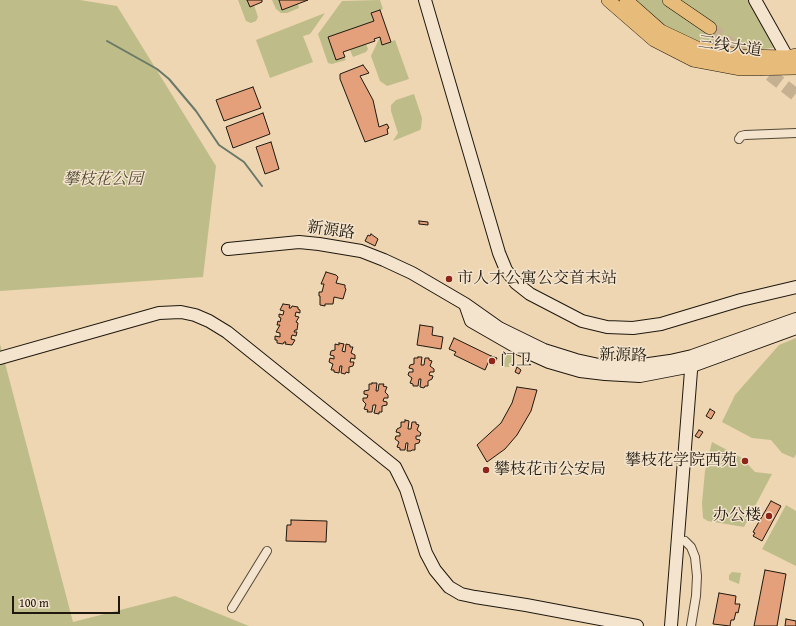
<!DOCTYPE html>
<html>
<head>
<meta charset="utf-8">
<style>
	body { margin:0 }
	#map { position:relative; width:796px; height:626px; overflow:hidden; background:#eed6b2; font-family:"Gentium Book Plus",serif }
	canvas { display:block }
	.scale { position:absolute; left:12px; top:596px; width:108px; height:18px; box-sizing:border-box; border:2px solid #1f180e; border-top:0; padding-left:5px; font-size:12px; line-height:14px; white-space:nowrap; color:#1f180e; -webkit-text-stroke:3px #f4e4cd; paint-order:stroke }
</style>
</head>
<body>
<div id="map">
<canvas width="796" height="626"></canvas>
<div class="scale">100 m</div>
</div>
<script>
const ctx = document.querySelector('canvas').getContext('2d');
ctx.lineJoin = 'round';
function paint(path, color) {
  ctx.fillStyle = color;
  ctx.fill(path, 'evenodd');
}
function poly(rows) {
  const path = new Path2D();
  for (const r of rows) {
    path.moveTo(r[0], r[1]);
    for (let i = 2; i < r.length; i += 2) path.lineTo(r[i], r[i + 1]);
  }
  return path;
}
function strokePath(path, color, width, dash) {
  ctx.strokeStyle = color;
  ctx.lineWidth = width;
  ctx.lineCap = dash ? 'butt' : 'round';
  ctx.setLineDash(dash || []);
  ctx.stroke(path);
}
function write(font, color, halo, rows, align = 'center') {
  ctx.font = font + ' "Gentium Book Plus","Noto Serif SC",serif';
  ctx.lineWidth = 3;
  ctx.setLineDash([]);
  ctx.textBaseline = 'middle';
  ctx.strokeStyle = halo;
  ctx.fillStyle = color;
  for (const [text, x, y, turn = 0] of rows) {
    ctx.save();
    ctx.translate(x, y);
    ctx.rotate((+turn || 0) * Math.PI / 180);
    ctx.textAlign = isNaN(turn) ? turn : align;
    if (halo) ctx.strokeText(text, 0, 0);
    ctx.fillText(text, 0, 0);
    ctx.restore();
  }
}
const green = poly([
	[0,0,80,0,117,6,216,166,203,277,0,291],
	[238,0,247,0,250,6,254,5,258,17,256,21,251,23,246,21],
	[272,0,279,0,282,10,298,4,299,8,287,13,281,13,276,9],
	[380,0,383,9,371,13,374,21,329,37,346,60,332,64,328,63,318,34,342,1],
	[632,0,749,0,778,47,741,52,698,44,663,26],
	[325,13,310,34,303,36,313,62,270,78,256,40],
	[380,37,382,45,395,40,409,79,387,86,380,81,371,56],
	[366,44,368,49,366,52,353,57,350,50],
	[414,94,422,118,421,128,420,130,393,141,398,133,391,111,391,105,396,100],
	[796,338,796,454,794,458,782,453,771,440,752,438,722,422,735,395,779,345],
	[0,344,73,622,175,596,249,626,0,626],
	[510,352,513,354,514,357,509,367,505,367,503,364,507,354],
	[712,442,742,458,755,472,772,474,744,527,708,521,703,518,702,503,705,471],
	[786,505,796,511,796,566,762,549],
	[732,572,741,573,739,584,729,580,729,575]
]);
const stream = poly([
	[107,41,157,69,169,79,196,111,219,145,244,162,262,186]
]);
const building = poly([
	[247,0,262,0,262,2,250,7,247,0],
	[279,0,308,0,282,10,279,0],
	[380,10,391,42,382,45,380,37,374,39,375,41,343,52,345,57,336,60,328,37,374,21,371,13,380,10],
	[363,65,369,73,360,76,373,100,379,127,387,124,389,128,387,129,388,134,365,142,340,79,340,74,363,65],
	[253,87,261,108,224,121,216,100,253,87],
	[263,113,270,134,233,148,226,127,263,113],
	[271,142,279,169,265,174,256,147,271,142],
	[419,221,428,222,428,225,419,224,419,221],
	[371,234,378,239,375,246,365,241,368,235,370,236,371,234],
	[326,272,336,275,338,277,336,283,345,285,345,288,346,289,343,299,334,297,333,304,325,304,325,306,320,305,320,296,319,296,319,292,322,292,324,284,321,284,326,272],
	[283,304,290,305,289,308,291,308,292,306,298,307,298,309,300,310,300,313,296,312,295,316,299,317,296,322,298,323,297,330,295,330,294,332,297,332,296,336,292,335,291,339,295,340,292,345,285,344,286,342,284,342,283,344,277,343,277,340,275,340,275,336,280,337,280,333,276,332,280,325,277,325,278,321,280,322,281,318,279,317,279,314,283,315,284,311,280,310,283,304],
	[420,325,433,327,432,335,443,337,441,349,417,345,420,325],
	[454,338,491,356,485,370,454,355,456,352,449,349,454,338],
	[339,343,344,344,342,351,345,352,346,344,350,345,350,347,353,347,351,353,355,355,355,359,351,358,350,362,354,362,353,366,349,367,349,373,346,372,345,374,341,373,342,366,340,366,339,373,334,372,334,370,331,370,333,364,329,362,330,358,334,359,334,356,330,355,331,351,335,350,335,344,339,345,339,343],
	[491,356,497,358,494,365,488,363,491,356],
	[418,357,422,357,421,365,424,365,425,358,429,358,429,360,432,361,430,366,434,369,434,372,430,372,429,375,433,376,432,379,428,381,428,386,425,386,424,388,420,387,421,379,419,379,418,386,413,386,413,384,410,383,412,378,408,375,409,372,413,372,413,369,409,368,410,365,414,364,414,358,418,358,418,357],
	[517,367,521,370,519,374,515,372,517,367],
	[372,383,377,383,376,391,378,391,379,384,384,384,383,386,387,387,385,392,388,395,388,398,384,398,383,401,387,402,387,405,382,406,382,412,379,412,379,414,374,413,376,405,373,405,372,412,367,412,368,410,364,409,366,404,363,401,363,398,367,398,368,395,364,394,364,391,369,390,369,384,372,384,372,383],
	[517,387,537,390,531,411,517,435,505,449,487,462,477,445,501,423,512,403,517,387],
	[710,409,715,412,711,419,706,416,710,409],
	[405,420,409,421,408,429,411,429,412,422,416,422,416,424,419,425,417,430,421,433,420,436,416,436,416,439,420,440,419,443,415,444,415,450,412,450,411,451,407,451,408,443,406,443,405,450,400,450,400,448,397,447,399,442,395,439,396,436,400,436,400,433,396,432,397,429,401,427,401,422,405,422,405,420],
	[699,430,703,432,699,438,695,436,699,430],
	[771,501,781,506,762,541,753,536,755,533,753,532,771,501],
	[291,520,327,521,326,542,286,541,287,525,291,525,291,520],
	[765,570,786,574,777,626,754,626,765,570],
	[719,593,736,596,735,604,740,604,738,613,736,612,734,620,731,620,730,626,713,624,719,593],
	[786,619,796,621,796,626,785,626,786,619]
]);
const primaryTunnel = poly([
	[710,28,796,95]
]);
const street = poly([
	[739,139,741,136,745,135,796,133],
	[685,541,691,547,695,557,697,576,696,596,691,626],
	[232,608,267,551]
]);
const secondary = poly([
	[425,0,499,253,506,270,516,283,530,294,582,321,607,327,633,328,661,324,741,300,796,287],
	[755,0,787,57],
	[228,249,299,242,319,244,361,251,384,260,412,273,465,304,499,328,544,350,576,360,599,365,642,365,670,361,692,356,796,319],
	[465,304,471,321,518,348,549,362,580,371,605,374,640,376,692,366,796,328],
	[0,358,159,313,181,312,195,315,209,321,227,332,395,467,406,489,426,553,435,570,449,587,461,594,475,597,526,605,637,626],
	[671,626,692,358]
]);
const primary = poly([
	[608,0,654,40,693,60,741,69,796,68],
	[626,0,661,31,697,48,742,56,787,57,796,55],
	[669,0,710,28]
]);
const markers = [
	[449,279,4,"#8f2418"],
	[492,361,4,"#8f2418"],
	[745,461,4,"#8f2418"],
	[486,470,4,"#8f2418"],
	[769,516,4,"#8f2418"]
];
const streetNames = [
	["三线大道",730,47,8],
	["新源路",331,231,8],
	["新源路",623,356,1]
];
const parkNames = [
	["攀枝花公园",103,180]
];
const poiNames = [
	["市人才公寓公交首末站",457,279],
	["门卫",500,361],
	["攀枝花学院西苑",737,461,"right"],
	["攀枝花市公安局",494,470],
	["办公楼",761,516,"right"]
];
paint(green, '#bebc88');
strokePath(stream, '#697969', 2);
paint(building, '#e3a07a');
strokePath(building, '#1f180e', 1);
strokePath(primaryTunnel, '#c5b091', 13, [13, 6]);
strokePath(street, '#534837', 10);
strokePath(secondary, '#1f180e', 14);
strokePath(primary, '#1f180e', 14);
strokePath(street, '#f4e4cd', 8);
strokePath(secondary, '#f4e4cd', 12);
strokePath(primary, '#e7bb79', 13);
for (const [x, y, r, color] of markers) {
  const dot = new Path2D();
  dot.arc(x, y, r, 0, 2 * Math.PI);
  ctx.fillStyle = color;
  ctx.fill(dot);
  strokePath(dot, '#f4e4cd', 1.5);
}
write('16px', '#1f180e', '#f4e4cd', streetNames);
write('italic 16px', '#4f4933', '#f4e4cd', parkNames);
write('16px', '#1f180e', '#f4e4cd', poiNames, 'left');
</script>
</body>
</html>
